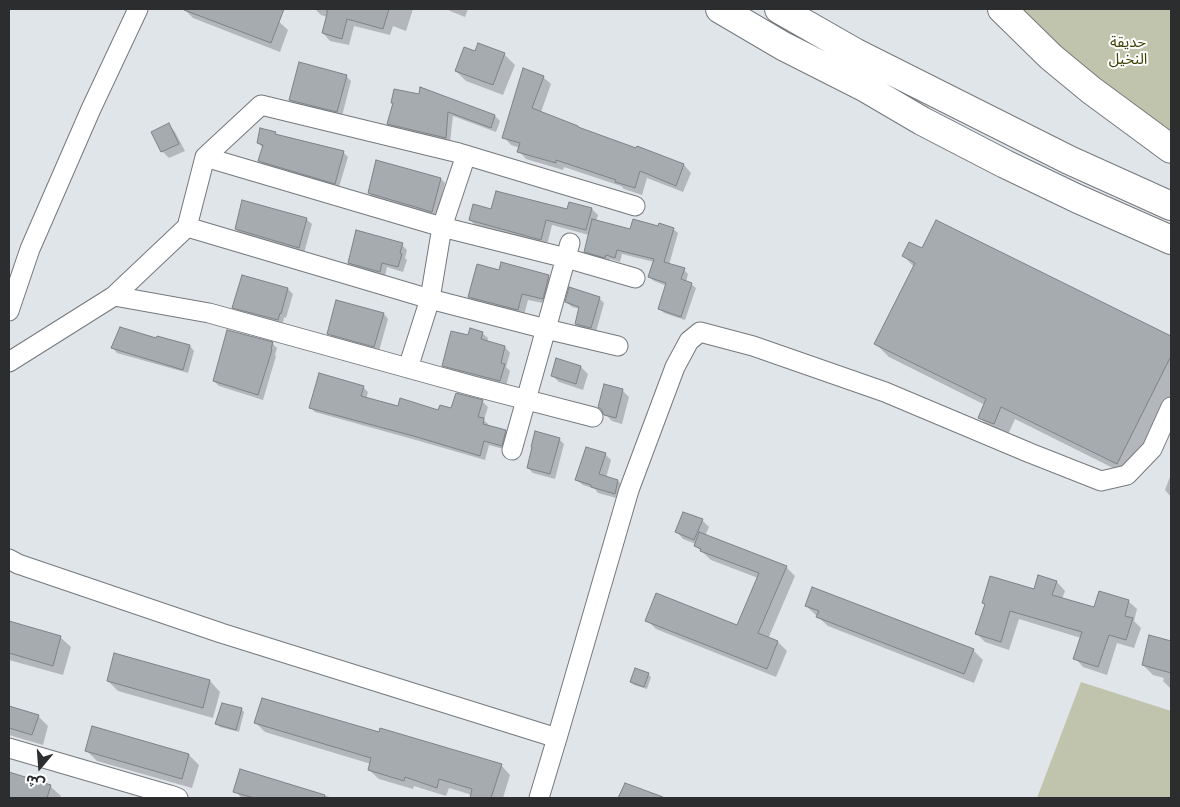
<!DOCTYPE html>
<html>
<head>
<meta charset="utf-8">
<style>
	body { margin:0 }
	#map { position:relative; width:1180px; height:807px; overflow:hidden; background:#e0e5ea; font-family:"Nunito Sans","Noto Sans Arabic",sans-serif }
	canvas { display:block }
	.frame { position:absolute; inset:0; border:10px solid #2b2d2f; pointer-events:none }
	.north { position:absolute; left:15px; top:742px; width:50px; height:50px; -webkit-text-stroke:4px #fff; paint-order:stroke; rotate:198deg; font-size:14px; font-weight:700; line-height:20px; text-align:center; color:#2b2d2f }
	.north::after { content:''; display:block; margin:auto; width:18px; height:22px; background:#2b2d2f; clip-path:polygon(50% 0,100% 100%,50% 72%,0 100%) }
</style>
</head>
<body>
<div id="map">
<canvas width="1180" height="807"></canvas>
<div class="frame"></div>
<div class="north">ش</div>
</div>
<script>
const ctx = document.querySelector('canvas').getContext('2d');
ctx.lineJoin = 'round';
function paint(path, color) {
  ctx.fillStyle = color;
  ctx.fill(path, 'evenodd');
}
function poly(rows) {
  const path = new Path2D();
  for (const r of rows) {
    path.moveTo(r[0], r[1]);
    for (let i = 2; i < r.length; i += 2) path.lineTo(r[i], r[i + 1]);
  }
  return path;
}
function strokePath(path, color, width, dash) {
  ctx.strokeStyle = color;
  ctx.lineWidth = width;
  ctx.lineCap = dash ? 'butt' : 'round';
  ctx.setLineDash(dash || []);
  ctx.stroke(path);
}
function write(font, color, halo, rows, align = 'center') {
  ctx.font = font + ' "Nunito Sans","Noto Sans Arabic",sans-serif';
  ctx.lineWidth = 4;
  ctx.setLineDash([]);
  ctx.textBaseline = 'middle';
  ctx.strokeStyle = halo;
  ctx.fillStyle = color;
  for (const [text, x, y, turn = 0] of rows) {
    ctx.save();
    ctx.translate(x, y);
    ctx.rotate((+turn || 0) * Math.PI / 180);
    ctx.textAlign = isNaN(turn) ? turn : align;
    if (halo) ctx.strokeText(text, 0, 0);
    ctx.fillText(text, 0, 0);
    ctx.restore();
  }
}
const green = poly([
	[1015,9,1171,9,1171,134,1107,89],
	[1081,682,1171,711,1171,798,1037,798]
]);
const shadow = poly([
	[180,9,265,9,288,30,280,52,193,18,186,11],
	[315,9,413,9,406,31,393,26,390,35,354,26,349,45,330,41,323,33,327,17,321,15],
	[448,9,468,9,465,17,450,11],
	[504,54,515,65,503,95,466,81,456,71],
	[346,76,351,81,342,116,295,105,290,100],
	[543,77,551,84,541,112,580,129,637,150,638,148,684,165,691,173,683,192,647,178,642,195,624,189,621,186,564,167,563,170,526,159,519,151,520,148,511,145,504,137],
	[421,89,495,116,500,121,496,132,453,116,450,142,393,129,388,123,394,104,393,103,420,96],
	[169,125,175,132,185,151,169,158,162,151],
	[275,133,278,136,343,152,348,157,339,187,264,165,260,161,263,148,258,143],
	[441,179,445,183,437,216,374,198,369,193],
	[569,204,592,209,598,215,596,222,631,230,659,228,673,229,678,233,669,265,684,270,688,274,686,282,691,284,696,288,685,320,664,313,660,309,667,286,654,281,649,277,654,262,622,254,620,262,610,259,610,261,590,256,586,251,589,235,552,225,547,245,476,226,470,220,492,210,568,211],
	[306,219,312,224,304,253,241,234,236,229],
	[936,222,1171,338,1171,396,1131,477,1015,419,1007,437,993,431,980,418,985,405,889,357,876,344,914,267,904,256,922,250],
	[402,245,407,250,405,258,407,260,403,272,387,267,385,277,354,267,349,263],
	[500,272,548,276,554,282,548,304,528,300,524,315,475,303,469,297],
	[243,276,288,289,293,294,286,318,284,317,283,324,239,312,234,307],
	[599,298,604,303,596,332,581,329,576,324,580,309,572,307,566,302],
	[384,314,388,319,379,351,334,338,329,334],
	[482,333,488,338,487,342,505,347,510,353,506,367,510,371,506,386,449,371,443,365,468,337],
	[272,343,277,348,275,355,276,356,263,400,219,386,214,381],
	[190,346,194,351,188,373,117,353,113,348],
	[556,360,581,367,588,374,583,390,559,382,552,375],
	[363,387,368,392,366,399,399,408,439,411,452,410,482,401,488,407,484,420,489,425,488,427,505,432,510,437,507,450,489,445,485,460,423,442,315,412,310,407],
	[622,390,629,397,622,424,612,421,605,414],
	[559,439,564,444,555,479,533,473,528,468],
	[605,454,611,460,606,478,618,481,624,487,620,499,598,493,595,489,583,485,577,480],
	[1171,474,1171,497,1165,490],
	[702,520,709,527,705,536,786,567,795,576,768,639,778,642,787,651,776,677,656,629,647,620,737,626,758,578,711,560,696,546,696,544,683,539,677,532],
	[1039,576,1057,582,1065,591,1062,599,1095,609,1128,601,1137,609,1134,621,1141,628,1134,648,1117,643,1107,675,1083,667,1075,658,1081,638,1019,619,1009,650,985,642,977,634,1034,591],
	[806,606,973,650,983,660,974,683,828,626],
	[9,622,60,637,71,647,63,675,9,660],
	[1150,637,1171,642,1171,689,1163,681,1164,678,1153,675,1143,665],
	[115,655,210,681,220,692,213,718,118,691,108,681],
	[648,674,651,677,647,689,634,685,631,682],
	[9,707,38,716,48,726,43,745,9,735],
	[241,709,244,712,239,732,220,727,217,724],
	[256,723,380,734,501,765,510,775,503,798,471,798,472,795,449,788,446,796,414,786,413,789,379,779,369,770,371,764,265,732],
	[87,751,189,755,199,765,192,788,97,761],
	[241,771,333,798,242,798,235,791],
	[9,774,50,786,61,796,60,798,9,798]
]);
const building = poly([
	[185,9,284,9,271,43,184,10,185,9],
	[327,9,389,9,383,29,347,19,342,39,322,33,327,14,327,9],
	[478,43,505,53,493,85,455,71,464,47,475,51,478,43],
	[299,62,347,75,337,112,289,100,299,62],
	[523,68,544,76,532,108,578,126,578,127,636,148,637,146,684,164,676,186,640,171,635,188,615,182,616,180,556,160,556,163,517,152,520,143,502,138,523,68],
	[420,87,495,115,491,128,448,112,446,138,387,124,393,103,391,103,394,89,419,94,420,87],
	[169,123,179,144,161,152,151,132,169,123],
	[260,128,276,132,275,134,344,151,335,184,258,161,263,145,257,143,260,128],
	[376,160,441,178,432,212,368,193,376,160],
	[496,191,567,209,569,202,592,208,586,230,546,220,541,240,469,220,473,204,491,209,496,191],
	[242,200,307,218,299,248,235,229,242,200],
	[592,219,630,229,633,219,658,226,659,223,674,228,664,262,685,268,681,279,692,283,681,317,658,309,666,283,648,277,654,259,617,250,615,258,606,255,605,258,584,252,592,219],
	[936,220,1171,336,1171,356,1117,464,1001,407,994,424,978,418,986,399,874,344,915,263,902,256,909,242,922,248,936,220],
	[356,230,403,243,400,253,402,254,398,267,382,263,380,272,348,263,356,230],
	[501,262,549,275,543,299,522,294,518,310,468,297,477,264,499,270,501,262],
	[242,275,288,288,281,314,280,313,278,320,232,308,242,275],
	[569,287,600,297,591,328,575,324,579,307,565,302,569,287],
	[336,300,384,313,374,347,327,334,336,300],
	[120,327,156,338,157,336,190,345,183,370,111,348,120,327],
	[470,328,483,332,481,339,505,346,501,363,505,364,500,381,442,366,451,331,468,335,470,328],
	[227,330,273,342,271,349,272,350,258,395,213,381,227,330],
	[556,358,581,366,576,384,551,376,556,358],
	[319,373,364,386,361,396,398,406,400,398,438,410,440,405,451,408,456,393,483,400,478,417,484,418,483,424,506,430,502,446,484,441,480,456,417,437,309,408,319,373],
	[604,384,623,389,616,418,604,415,601,409,598,407,604,384],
	[535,431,560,438,550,474,527,468,532,447,531,447,535,431],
	[586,447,606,453,599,474,618,480,615,494,591,487,591,485,575,480,586,447],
	[683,512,703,519,694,540,675,532,683,512],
	[699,532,787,566,758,633,778,641,767,669,645,621,656,593,737,625,759,573,700,551,701,549,694,546,699,532],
	[1038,575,1057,581,1052,595,1094,607,1099,591,1129,600,1125,616,1133,618,1126,640,1109,635,1098,667,1073,659,1082,632,1010,611,1001,642,975,634,985,604,982,603,990,576,1034,589,1038,575],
	[812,587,974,649,964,674,816,617,819,611,805,606,812,587],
	[9,621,61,636,53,666,9,653,9,621],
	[1149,635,1171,641,1171,673,1142,665,1149,635],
	[114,653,210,680,203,708,107,681,114,653],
	[635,668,649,673,644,687,630,682,635,668],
	[262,698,379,732,380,728,502,764,491,798,470,798,472,789,439,779,437,788,405,777,404,781,368,770,371,758,254,723,262,698],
	[222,703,242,708,236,730,215,724,222,703],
	[9,706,39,715,32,735,9,728,9,706],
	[92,726,189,754,182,779,85,751,92,726],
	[240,769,325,795,324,798,254,798,233,792,240,769],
	[9,772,51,785,47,798,9,798,9,772],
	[625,783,663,797,662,798,618,798,625,783]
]);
const minor = poly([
	[205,157,261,105,459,153,635,206],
	[187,227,205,157,442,227,566,258,635,278],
	[114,296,187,227,430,299,546,329,618,346],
	[9,311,30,249,91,109,138,9],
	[9,362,114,296,209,313,473,386,593,417],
	[408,368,430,299,442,227,466,155],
	[512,450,570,243],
	[9,559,18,564,221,633,557,738,539,798],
	[557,738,629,490,675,367,689,341,700,332,753,346,885,392,1030,453,1101,481,1127,475,1152,449,1171,407],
	[9,748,170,795,178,798]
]);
const trunk = poly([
	[720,9,783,46,864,87,922,121,1005,164,1078,199,1171,240],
	[779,9,856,53,1069,160,1171,206],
	[1002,9,1051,57,1091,90,1171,149]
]);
const parkNames = [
	["حديقة",1128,43],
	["النخيل",1128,60]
];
paint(green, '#c1c4ac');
paint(shadow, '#0003');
paint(building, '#a6abb0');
strokePath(building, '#7d8287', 1);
strokePath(minor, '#74797e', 21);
strokePath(trunk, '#74797e', 30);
strokePath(minor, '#fff', 19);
strokePath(trunk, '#fff', 28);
write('15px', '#3d3f00', '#fff', parkNames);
</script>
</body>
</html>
